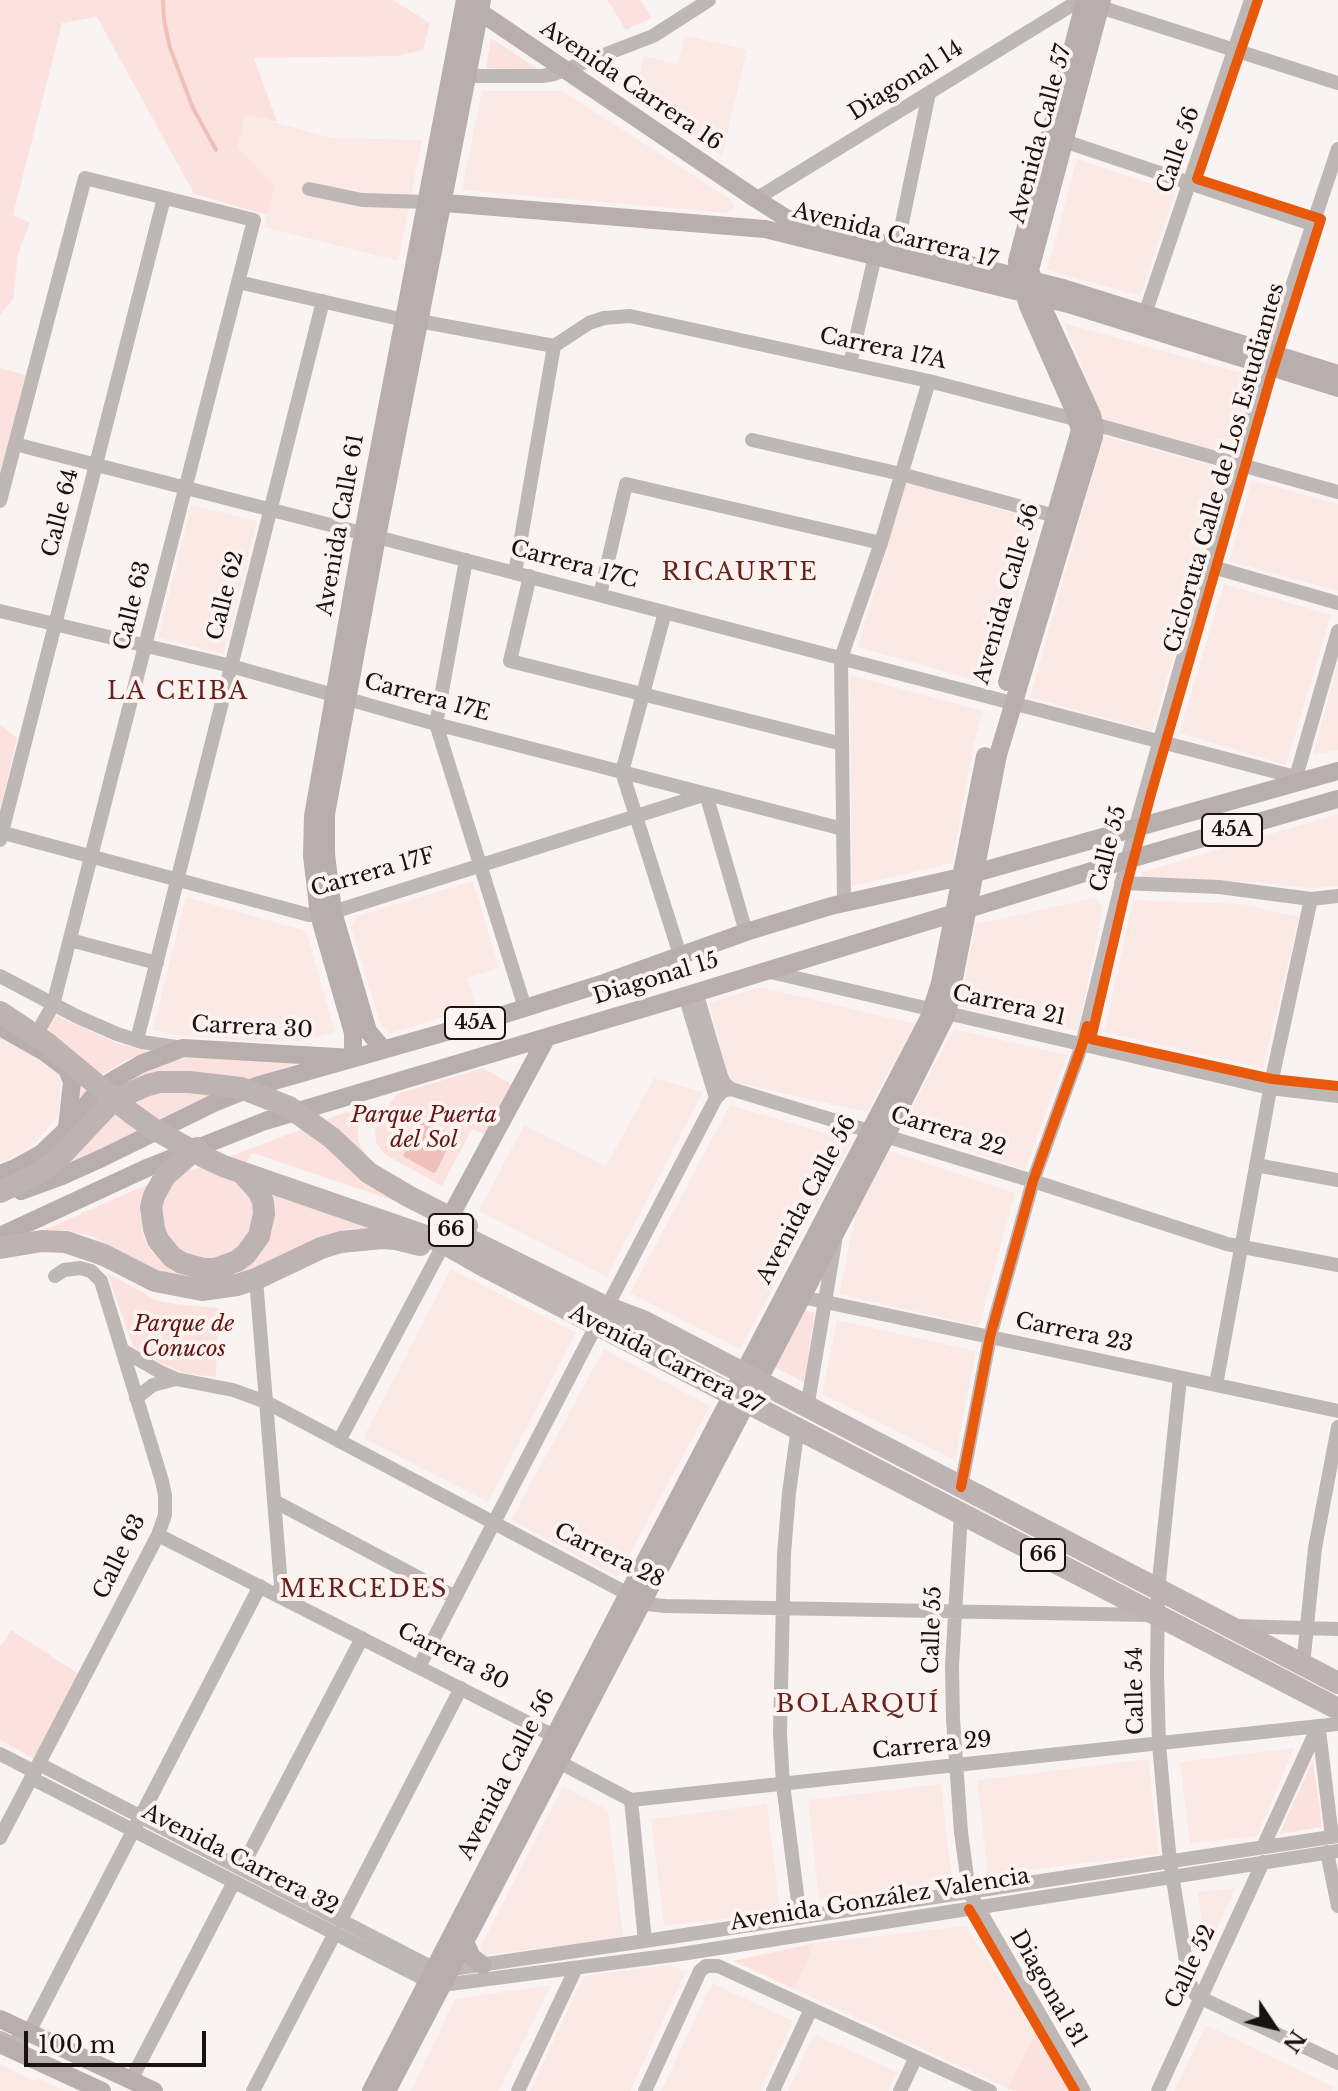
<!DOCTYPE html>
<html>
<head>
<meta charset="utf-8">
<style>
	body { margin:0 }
	#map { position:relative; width:1338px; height:2091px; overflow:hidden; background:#f9f4f3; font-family:"Libre Baskerville",serif }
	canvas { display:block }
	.north { position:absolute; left:1234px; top:1987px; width:80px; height:80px; -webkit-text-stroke:6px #fcf2f0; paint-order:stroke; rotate:125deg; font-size:22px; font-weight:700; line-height:32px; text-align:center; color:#1a1211 }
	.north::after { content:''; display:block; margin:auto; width:28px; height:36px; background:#1a1211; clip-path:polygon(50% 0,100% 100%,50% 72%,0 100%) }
	.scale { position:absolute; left:24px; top:2031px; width:182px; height:36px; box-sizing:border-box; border:4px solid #1a1211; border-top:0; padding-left:10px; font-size:24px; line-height:28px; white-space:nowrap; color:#1a1211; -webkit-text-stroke:6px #fcf2f0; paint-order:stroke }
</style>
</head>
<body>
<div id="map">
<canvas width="1338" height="2091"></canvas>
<div class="north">N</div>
<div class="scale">100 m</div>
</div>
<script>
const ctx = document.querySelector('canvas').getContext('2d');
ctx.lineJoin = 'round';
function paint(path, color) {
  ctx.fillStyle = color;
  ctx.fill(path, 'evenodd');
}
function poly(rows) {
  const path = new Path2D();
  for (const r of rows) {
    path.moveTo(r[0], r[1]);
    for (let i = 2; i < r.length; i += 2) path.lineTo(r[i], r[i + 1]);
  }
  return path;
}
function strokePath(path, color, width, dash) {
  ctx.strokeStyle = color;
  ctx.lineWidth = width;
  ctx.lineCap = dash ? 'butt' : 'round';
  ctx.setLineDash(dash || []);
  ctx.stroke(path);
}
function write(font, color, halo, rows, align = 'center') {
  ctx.font = font + ' "Libre Baskerville",serif';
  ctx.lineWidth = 8;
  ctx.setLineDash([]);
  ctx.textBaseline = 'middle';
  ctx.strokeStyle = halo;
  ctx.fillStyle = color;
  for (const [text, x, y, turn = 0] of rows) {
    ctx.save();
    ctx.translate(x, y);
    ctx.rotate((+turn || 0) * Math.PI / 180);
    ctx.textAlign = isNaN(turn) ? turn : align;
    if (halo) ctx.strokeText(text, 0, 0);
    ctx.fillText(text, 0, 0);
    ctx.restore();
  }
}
const built = poly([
	[685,35,747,50,722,156,634,98,644,56,678,64],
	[482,91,563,91,730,199,734,204,733,209,727,213,462,190],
	[245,114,331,138,422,140,398,261,264,227,275,186,238,148],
	[1077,159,1175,192,1140,296,1047,270],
	[1064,323,1256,377,1233,456,1103,419],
	[1104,436,1226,470,1152,731,1030,697],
	[1252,480,1338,504,1338,591,1229,561],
	[906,482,1040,521,992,685,858,647],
	[191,505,257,521,224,654,158,638],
	[1224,584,1331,615,1286,765,1179,733],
	[1338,662,1338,750,1313,755],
	[850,675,983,711,974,743,952,863,852,886],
	[1338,814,1338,886,1311,888,1256,882,1142,879,1142,872],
	[473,881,499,968,467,978,476,1007,391,1033,381,1025,351,928,357,916],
	[186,897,306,931,335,1032,302,1041,266,1042,185,1036,153,1030],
	[1094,898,1103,907,1078,1031,959,1007,976,924],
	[1133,900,1242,904,1299,917,1263,1068,1104,1032],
	[761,987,915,1024,867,1112,730,1081,709,1003],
	[954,1029,1067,1055,1025,1170,901,1127],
	[0,1037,61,1070,59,1113,55,1120,44,1133,25,1151,0,1162],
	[654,1078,703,1092,607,1277,479,1211,524,1125,606,1166],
	[730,1105,852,1141,740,1349,630,1293],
	[890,1151,1015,1193,979,1326,839,1294,857,1210],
	[451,1269,576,1333,488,1502,363,1438],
	[837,1320,976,1351,955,1460,822,1394],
	[604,1349,710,1406,617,1577,511,1520],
	[1294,1748,1257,1836,1190,1844,1180,1762],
	[1148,1759,1159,1854,988,1875,977,1780],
	[941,1784,952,1884,819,1900,808,1800],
	[563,1787,608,1810,623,1938,485,1955,480,1947],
	[767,1804,780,1912,664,1926,651,1819],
	[1236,1888,1211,1942,1204,1943,1198,1892],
	[966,1926,1035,2033,1007,2088,794,1989,815,1943],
	[669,1965,686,1972,630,2091,530,2091,584,1976],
	[712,1983,793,2021,760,2091,661,2091],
	[551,1985,499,2091,411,2091,455,1999],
	[1206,2025,1334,2087,1332,2091,1174,2091],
	[814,2034,897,2072,888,2091,788,2091],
	[0,2064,35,2081,37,2078,65,2091,0,2091]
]);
const green = poly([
	[0,0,393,0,430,23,423,50,397,56,254,58,277,122,245,114,238,148,275,186,267,215,194,194,97,17,62,23,13,215,30,222,18,255,13,299,0,315],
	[607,0,641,0,652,18,626,30],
	[491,38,539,70,486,68],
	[0,368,26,375,0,473],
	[0,724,17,738,0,812],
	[55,1015,119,1044,150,1051,126,1060,102,1075,76,1102,77,1088,38,1042],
	[216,1057,296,1063,216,1094,124,1141,63,1166,99,1126,161,1074,130,1080,163,1063,186,1058],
	[483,1068,513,1085,485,1135,472,1129,442,1186,384,1154,376,1142,375,1129,383,1113,397,1094],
	[346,1112,360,1116,358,1128,358,1140,365,1155,398,1202,253,1153,232,1179,243,1183,252,1199,254,1213,252,1228,243,1245,226,1259,192,1261,163,1237,159,1205,174,1178,189,1170,203,1167],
	[153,1182,142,1218,142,1231,145,1241,152,1252,161,1259,249,1260,265,1246,272,1229,272,1211,263,1189,392,1230,351,1229,333,1233,241,1274,202,1279,160,1271,91,1236,65,1230,44,1230],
	[107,1273,156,1300,175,1304,218,1308,216,1377,188,1374,167,1366,146,1356,133,1346],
	[802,1309,815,1313,804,1382,772,1366],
	[11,1630,79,1674,34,1759,0,1740,0,1646],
	[1313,1760,1322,1827,1279,1834],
	[815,1943,794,1989,733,1961],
	[1035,2033,1069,2091,1013,2091,1007,2088]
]);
const water = poly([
	[422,1120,454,1135,436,1172,433,1173,403,1156]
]);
const stream = poly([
	[163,0,164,20,170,48,193,108,216,150]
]);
const minor = poly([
	[1094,3,1100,7,1338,83],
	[467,76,542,76,554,74,653,36,709,0],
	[1064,141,1312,224],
	[309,189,362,200,426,202],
	[756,199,1080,0],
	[897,247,929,93],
	[238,282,404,320],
	[1145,314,1251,0],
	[419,321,554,346,589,323,604,318,630,316,929,381,1094,424,1338,492],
	[850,364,875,256],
	[752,440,901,474,1055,516],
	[15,444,377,537,1307,780],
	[0,501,85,178,254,220,53,1005,33,1040],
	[466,560,436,724,525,1008],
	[1209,566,1338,603],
	[515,573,554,346],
	[530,576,510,661,842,744],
	[600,595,626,484,881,543],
	[0,611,231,666,436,724,843,829],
	[665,612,622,772,680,955],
	[1294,784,1338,631],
	[0,832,309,915,333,912,706,794,746,932],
	[0,840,164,198],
	[1121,883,1219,887,1311,899,1338,896],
	[844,903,841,658,881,543,929,381],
	[70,940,157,963],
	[766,971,1270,1088,1338,1096],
	[0,976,76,1016,117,1034,142,1042,183,1048],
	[696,992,721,1076,724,1083,731,1089],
	[685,996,716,1098],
	[137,1040,323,301],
	[731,1089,1033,1181,1227,1244,1338,1265],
	[1256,1165,1338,1180],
	[256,1279,282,1598],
	[802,1297,1338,1411],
	[611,1299,716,1098,723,1091,731,1089],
	[122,1350,162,1373,176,1379,233,1390,266,1402,647,1604,665,1606,1149,1615],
	[1180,1378,1158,1590,1157,1673,1159,1744,1165,1812,1170,1861,1189,1981,1195,1994,1201,1998,1338,2063],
	[1216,1385,1272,1079,1311,899],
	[136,1398,153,1385,176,1379],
	[807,1408,835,1242],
	[798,1427,789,1493,784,1554,780,1734,783,1784,800,1918],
	[339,1441,440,1251],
	[961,1487,990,1337,1033,1181,1082,1045,1135,829,1263,373,1338,149],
	[274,1501,455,1597],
	[961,1513,952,1666,953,1719,961,1832,969,1892,1084,2091],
	[158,1535,554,1736],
	[1236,1626,1338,1629],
	[1303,1665,1315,1548,1338,1427],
	[419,1667,597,1324],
	[1319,1730,1332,1837],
	[0,1754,35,1772],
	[559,1762,631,1800,1338,1724],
	[39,1764,427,1965,445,1970,645,1941,1338,1836],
	[31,1778,428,1981,442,1985,681,1954,1338,1851],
	[631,1800,645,1941],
	[0,1838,158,1535,165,1515,165,1495,162,1481,101,1281,91,1271,80,1268,64,1270,55,1276],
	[1263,1847,1318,1727],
	[1327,1852,1338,1906],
	[241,1869,362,1638],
	[341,1920,461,1688],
	[700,1971,706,1966,718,1966,990,2091],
	[1,2038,9,2042,18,2042,23,2039,29,2032,260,1586],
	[131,2080,234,1882],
	[253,2091,335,1933],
	[518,2091,576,1968],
	[645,2091,700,1971],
	[773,2091,811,2009],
	[900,2091,916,2057],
	[1158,2091,1263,1862]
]);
const major = poly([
	[480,12,756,199,786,218,797,222,1063,288,1338,374],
	[433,202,765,229,1068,304,1338,388],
	[1007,682,1080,430,1072,406,1028,306,1018,271,1017,261,1085,0],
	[0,1027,46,1053,67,1069,72,1082,67,1128],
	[383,1049,368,1031,333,912,326,854,326,814,377,537,482,0],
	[0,1174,15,1168,42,1153,66,1130,92,1098,110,1082,141,1064,183,1048,353,1058,353,1033,319,915,312,856,313,816,363,533,465,0],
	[21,1191,62,1176,102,1158,214,1103,256,1086,474,1024,604,983,746,932,831,906,961,877,1338,771],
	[450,1217,547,1037],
	[0,1236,149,1167,265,1121,685,996,1127,860,1338,799],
	[465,1942,472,1957,483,1965],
	[0,2019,154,2091],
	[0,2044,102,2091],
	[371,2091,628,1594,929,1018,940,983,985,756],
	[387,2091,883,1142,947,1014,998,755,1094,437,1095,429,1092,415,1045,312,1030,270,1102,0]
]);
const highway = poly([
	[0,1012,48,1044,131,1113,152,1128,202,1156,223,1166,440,1241,482,1265,1338,1709],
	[197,1148,165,1176,154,1196,151,1207,154,1229,158,1240,172,1257,182,1263,204,1269,215,1269,237,1261,246,1254,259,1236,264,1214,263,1202,259,1192,242,1173],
	[0,1192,35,1175,59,1158,107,1107,118,1098,148,1085,160,1082,189,1082,241,1088,289,1107,332,1138,369,1173,408,1196,467,1226],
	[444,1227,606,1307,643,1321,1338,1683],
	[0,1248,42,1241,66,1242,104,1255,155,1281,202,1290,237,1285,256,1279,321,1248,341,1242,382,1238,396,1239,420,1245]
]);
const cycleway = poly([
	[1258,0,1197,179,1321,219,1271,376,1151,794,1127,884,1091,1039,1272,1079,1338,1086],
	[961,1487,990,1337,1033,1181,1082,1045,1087,1026],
	[969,1909,1075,2091]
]);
const shields = [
	[1232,830,60],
	[475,1023,60],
	[451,1230,44],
	[1043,1555,44]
];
const shieldNames = [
	["45A",1232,830],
	["45A",475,1023],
	["66",451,1230],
	["66",1043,1555]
];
const streetNames = [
	["Diagonal 14",906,81,-32],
	["Avenida Carrera 16",631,86,34],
	["Avenida Calle 57",1041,134,-75],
	["Calle 56",1179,150,-71],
	["Avenida Carrera 17",895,236,14],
	["Carrera 17A",883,349,12],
	["Cicloruta Calle de Los Estudiantes",1225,468,-74],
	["Calle 64",61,513,-76],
	["Avenida Calle 61",341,525,-80],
	["Carrera 17C",574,565,15],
	["Avenida Calle 56",1007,594,-74],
	["Calle 62",226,596,-76],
	["Calle 63",133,606,-76],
	["Carrera 17E",427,698,15],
	["Calle 55",1109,849,-76],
	["Carrera 17F",373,873,-16],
	["Diagonal 15",656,979,-17],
	["Carrera 21",1009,1006,13],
	["Carrera 30",252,1028,3],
	["Carrera 22",948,1132,17],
	["Avenida Calle 56",807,1200,-62],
	["Carrera 23",1074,1333,12],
	["Avenida Carrera 27",666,1360,27],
	["Carrera 28",609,1556,26],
	["Calle 63",120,1557,-64],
	["Calle 55",933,1630,-88],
	["Carrera 30",453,1657,27],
	["Calle 54",1136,1691,-91],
	["Carrera 29",932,1746,-6],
	["Avenida Calle 56",507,1775,-63],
	["Avenida Carrera 32",240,1860,27],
	["Avenida González Valencia",880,1900,-9],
	["Calle 52",1191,1967,-65],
	["Diagonal 31",1048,1989,60]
];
const parkNames = [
	["Parque Puerta",424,1116],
	["del Sol",424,1141],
	["Parque de",184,1325],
	["Conucos",184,1350]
];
const neighbourhoodNames = [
	["RICAURTE",740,573],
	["LA CEIBA",178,692],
	["MERCEDES",364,1590],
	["BOLARQUÍ",858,1705]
];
paint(built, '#fbe9e6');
paint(green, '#fce2de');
paint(water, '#efc0ba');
strokePath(stream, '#efc0ba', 4);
strokePath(minor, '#bfb7b6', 14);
strokePath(major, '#b8aead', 18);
strokePath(highway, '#bdb3b2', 22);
strokePath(cycleway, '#e8590c', 10);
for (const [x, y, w] of shields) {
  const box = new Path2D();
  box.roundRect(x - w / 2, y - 16, w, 32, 6);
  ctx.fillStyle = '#fcf2f0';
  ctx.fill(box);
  strokePath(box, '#1a1211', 2);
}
write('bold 20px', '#1a1211', null, shieldNames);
write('22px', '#1a1211', '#fcf2f0', streetNames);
write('italic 22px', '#611713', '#fcf2f0', parkNames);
ctx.letterSpacing = '2px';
write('24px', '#68231e', '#fcf2f0', neighbourhoodNames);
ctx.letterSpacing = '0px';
</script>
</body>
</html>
